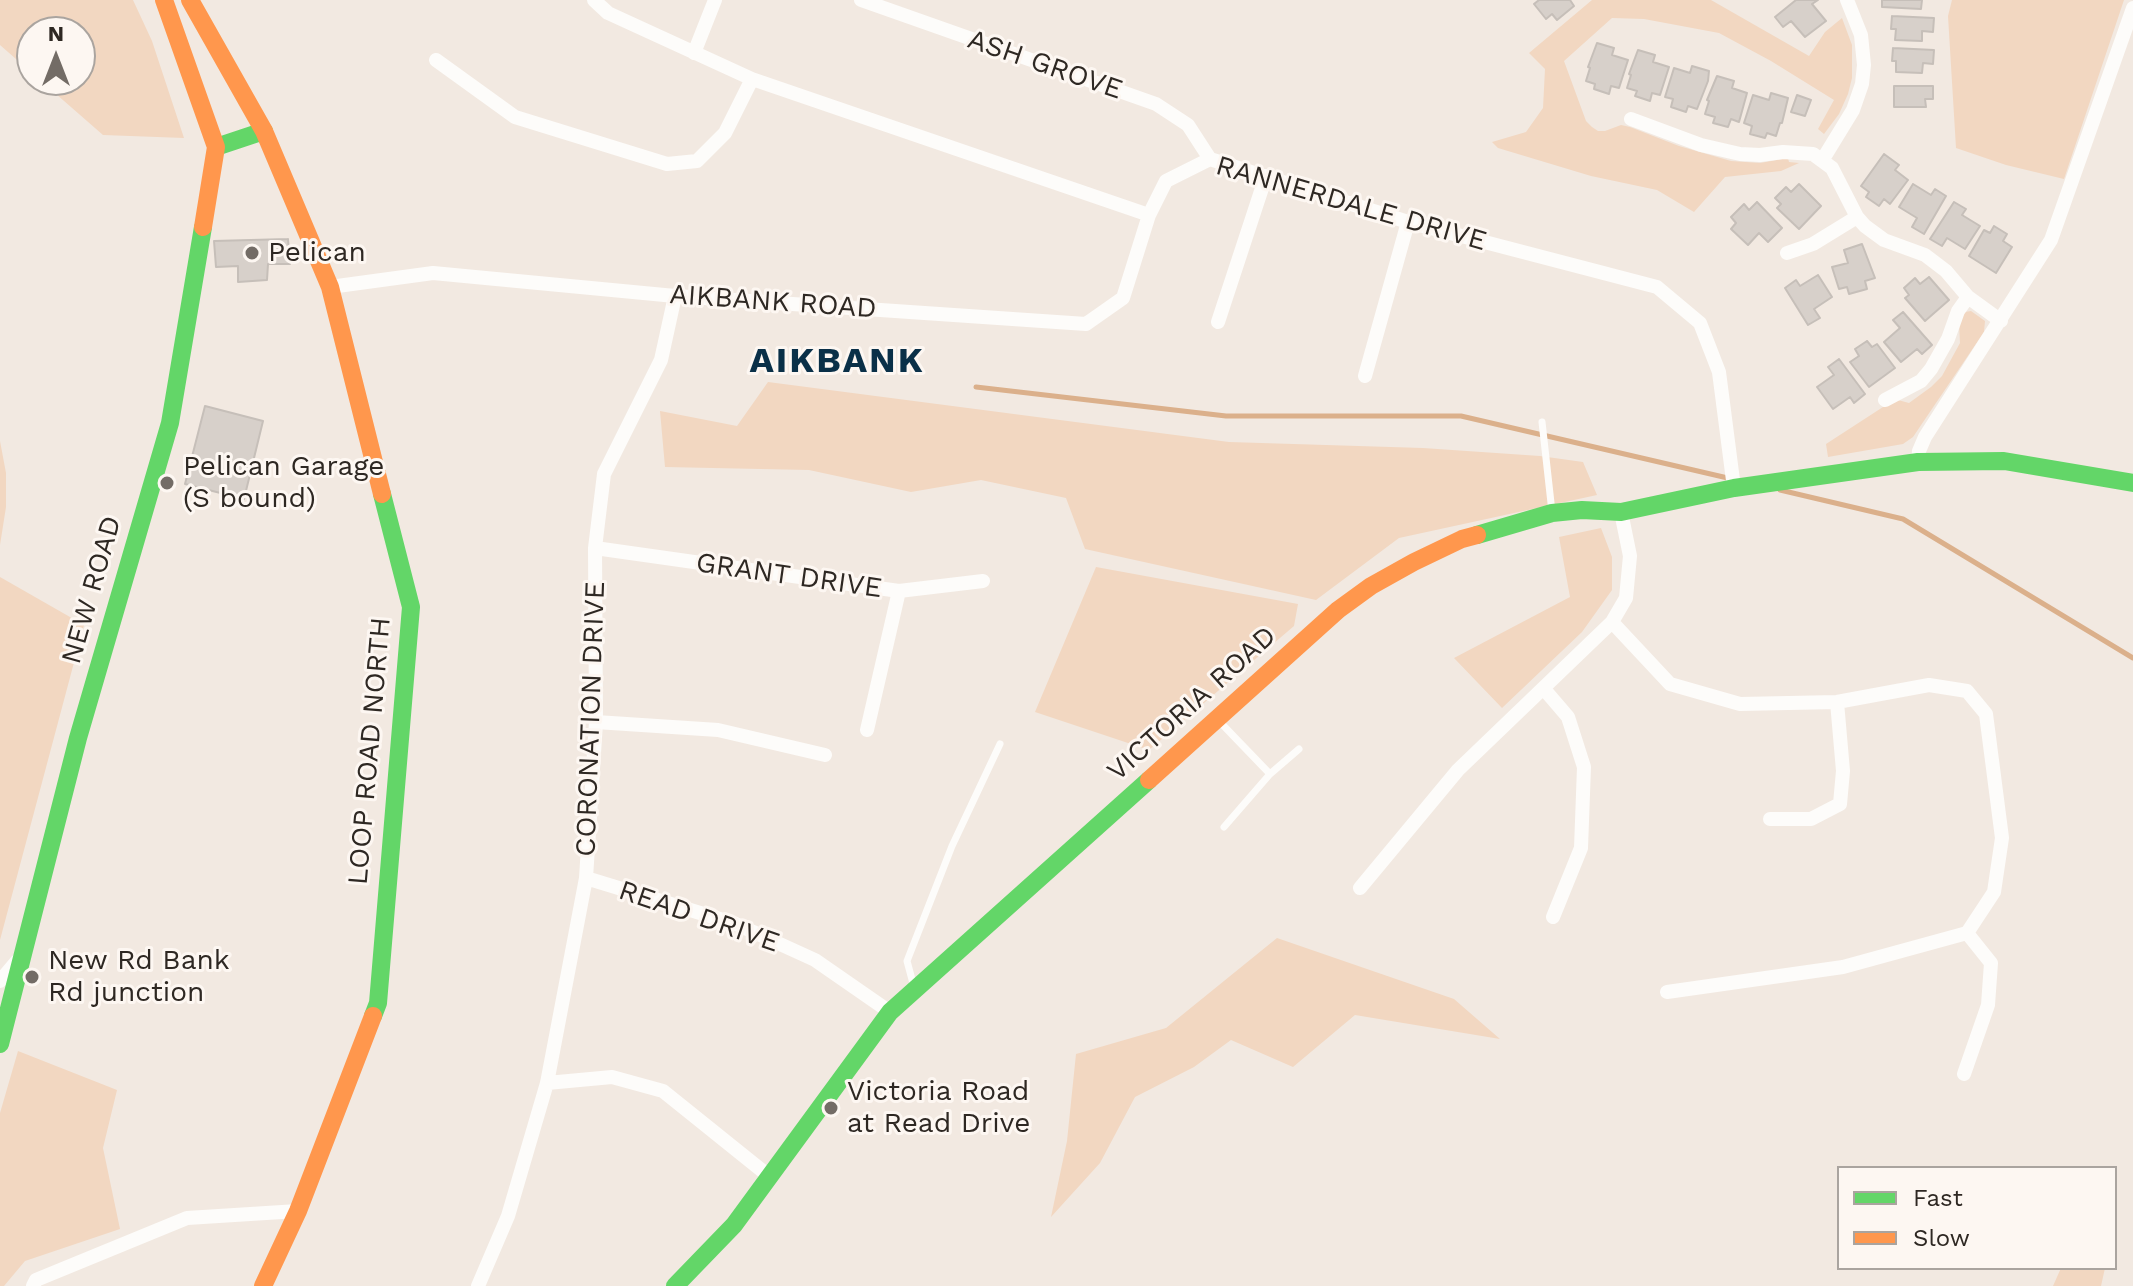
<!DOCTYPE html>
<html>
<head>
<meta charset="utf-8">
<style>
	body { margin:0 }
	#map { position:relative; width:2133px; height:1286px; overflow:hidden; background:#f2e9e1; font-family:"Work Sans",sans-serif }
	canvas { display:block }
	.legend { position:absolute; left:1837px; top:1166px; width:280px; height:104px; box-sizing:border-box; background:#fdf7f2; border:2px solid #aaa49f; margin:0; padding:10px 14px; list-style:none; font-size:24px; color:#2e2823 }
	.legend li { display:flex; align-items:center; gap:16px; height:40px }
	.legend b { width:40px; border:2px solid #aaa49f }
	.north { position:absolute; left:16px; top:16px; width:80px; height:80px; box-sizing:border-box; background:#fdf7f2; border:2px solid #aaa49f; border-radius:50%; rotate:0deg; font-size:22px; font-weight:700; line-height:32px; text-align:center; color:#2e2823 }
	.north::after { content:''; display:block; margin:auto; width:28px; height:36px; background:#736c66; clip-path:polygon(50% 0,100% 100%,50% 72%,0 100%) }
</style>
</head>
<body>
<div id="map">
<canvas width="2133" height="1286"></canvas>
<ul class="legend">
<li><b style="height:10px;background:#63d668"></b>Fast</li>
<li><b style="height:10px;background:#ff974d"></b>Slow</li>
</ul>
<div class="north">N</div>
</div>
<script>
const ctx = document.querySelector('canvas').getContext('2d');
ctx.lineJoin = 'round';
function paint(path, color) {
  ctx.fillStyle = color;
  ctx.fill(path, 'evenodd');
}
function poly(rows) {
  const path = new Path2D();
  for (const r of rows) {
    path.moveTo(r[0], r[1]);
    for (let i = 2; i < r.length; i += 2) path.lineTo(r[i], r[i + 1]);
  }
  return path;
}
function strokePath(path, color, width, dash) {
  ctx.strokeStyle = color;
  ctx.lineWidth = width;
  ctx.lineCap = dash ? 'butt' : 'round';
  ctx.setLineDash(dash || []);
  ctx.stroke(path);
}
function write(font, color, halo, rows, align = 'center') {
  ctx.font = font + ' "Work Sans",sans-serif';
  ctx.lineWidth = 6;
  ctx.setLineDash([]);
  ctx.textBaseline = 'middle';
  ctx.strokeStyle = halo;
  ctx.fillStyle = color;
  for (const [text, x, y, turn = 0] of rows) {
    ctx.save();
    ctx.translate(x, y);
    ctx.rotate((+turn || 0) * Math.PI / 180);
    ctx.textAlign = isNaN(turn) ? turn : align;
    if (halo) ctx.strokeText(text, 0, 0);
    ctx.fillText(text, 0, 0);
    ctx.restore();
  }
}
const green = poly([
	[0,0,133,0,152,41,184,138,103,135,40,80,80,80,80,32,32,32,32,73,0,45],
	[1592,0,1711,0,1809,56,1825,32,1842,18,1852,45,1852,78,1848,94,1839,114,1824,134,1818,129,1834,100,1771,61,1719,33,1644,19,1612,18,1564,61,1586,121,1592,127,1598,131,1605,131,1621,125,1630,127,1679,146,1731,161,1760,163,1788,158,1789,162,1799,163,1781,171,1725,177,1694,212,1657,190,1591,176,1498,148,1492,142,1526,132,1543,108,1545,69,1529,53],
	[1952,0,2124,0,2064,179,2006,165,1956,148,1948,16],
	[1971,311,1985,321,1984,332,1913,437,1903,444,1828,457,1826,444,1883,407,1898,400,1909,403,1931,387,1942,376,1960,343,1959,323,1965,312],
	[768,382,1229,442,1423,448,1540,456,1583,462,1597,495,1399,538,1316,600,1085,549,1066,498,981,480,911,492,809,470,665,467,660,411,737,426],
	[0,441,6,473,6,507,0,545],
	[1601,528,1612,557,1612,590,1582,632,1502,708,1454,658,1570,597,1559,537],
	[1096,567,1298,604,1294,626,1149,750,1035,712],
	[0,577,84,625,0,940],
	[1277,938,1454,999,1500,1039,1355,1015,1293,1067,1231,1040,1194,1067,1135,1097,1100,1163,1051,1217,1067,1141,1076,1054,1166,1028],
	[18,1051,117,1090,103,1148,120,1229,25,1261,4,1286,0,1286,0,1113],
	[2061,1268,2105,1268,2101,1286,2053,1286]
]);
const stream = poly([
	[976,387,1226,416,1461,416,1732,479],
	[1780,490,1903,519,2133,658]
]);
const building = poly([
	[1539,0,1570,0,1574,6,1557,20,1552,14,1546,19,1534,4,1539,0],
	[1796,0,1818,0,1812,4,1826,21,1805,37,1791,21,1783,27,1775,17,1796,0],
	[1882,0,1922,0,1921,9,1882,7,1882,0],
	[1892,16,1934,18,1933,32,1922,31,1922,41,1895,40,1896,29,1891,29,1892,16],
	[1597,43,1614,48,1612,55,1628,60,1619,88,1611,86,1609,94,1594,89,1595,84,1586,81,1590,68,1588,67,1597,43],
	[1893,48,1934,50,1933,64,1923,63,1922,73,1896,72,1896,61,1892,61,1893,48],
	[1638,50,1655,55,1653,62,1669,67,1660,95,1652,93,1650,101,1635,96,1637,91,1627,88,1631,75,1629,74,1638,50],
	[1692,66,1709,71,1708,81,1697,109,1688,106,1686,112,1671,107,1673,99,1665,97,1674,68,1690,73,1692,66],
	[1717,76,1734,81,1732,88,1747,93,1739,122,1731,119,1728,127,1713,123,1715,117,1705,114,1709,101,1707,100,1717,76],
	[1894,86,1933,86,1933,99,1925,99,1926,107,1894,107,1894,86],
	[1771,93,1788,98,1782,123,1780,123,1776,136,1767,133,1765,138,1750,134,1752,126,1744,123,1753,95,1769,100,1771,93],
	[1797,95,1811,100,1805,116,1791,112,1797,95],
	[1884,154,1899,165,1895,170,1908,180,1890,204,1884,199,1879,206,1866,197,1869,192,1861,186,1884,154],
	[1799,184,1821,206,1799,229,1777,208,1781,204,1775,198,1786,187,1791,192,1799,184],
	[1913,184,1931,195,1935,189,1946,196,1924,234,1912,227,1917,218,1899,207,1913,184],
	[1757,202,1782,228,1768,242,1759,233,1748,245,1731,229,1736,223,1731,217,1744,204,1749,210,1757,202],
	[1954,202,1966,209,1962,215,1980,226,1965,249,1947,238,1942,246,1930,239,1954,202],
	[1994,226,2007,234,2003,241,2012,247,1996,273,1969,256,1984,230,1990,233,1994,226],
	[288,239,290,264,268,264,267,280,238,282,238,266,216,267,214,241,288,239],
	[1862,244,1875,278,1865,281,1867,289,1849,294,1847,287,1839,289,1832,267,1848,263,1844,250,1862,244],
	[1818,275,1832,297,1814,309,1820,318,1808,325,1785,288,1796,280,1800,286,1818,275],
	[1929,277,1949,300,1925,321,1905,298,1909,295,1904,288,1915,278,1920,284,1929,277],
	[1903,312,1932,345,1922,354,1917,349,1901,362,1884,342,1900,328,1893,320,1903,312],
	[1867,341,1872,347,1877,344,1895,368,1869,387,1850,362,1859,356,1855,349,1867,341],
	[1839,359,1865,394,1854,403,1850,397,1833,409,1817,387,1834,375,1828,367,1839,359],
	[205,406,263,421,244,499,185,484,205,406]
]);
const lane = poly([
	[1542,422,1552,512],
	[1219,721,1270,774],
	[1224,827,1270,774,1299,749],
	[914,987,907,961,952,846,1000,744]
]);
const street = poly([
	[594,0,608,13,752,79,1149,215,1166,181,1210,159,1408,222,1657,287,1700,323,1719,372,1734,488],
	[861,0,1156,104,1188,125,1210,159],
	[694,53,715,0],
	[436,60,515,117,667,164,697,161,725,133,752,79],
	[1631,119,1701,145,1740,154,1760,155,1783,152,1813,154,1832,168,1857,217,1865,226,1884,240,1925,255,1946,271,1968,297,2001,321],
	[1823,159,1853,110,1862,84,1864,65,1861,35,1847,0],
	[1787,253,1813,244,1857,217],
	[330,287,433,273,675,296,1086,324,1123,298,1149,215],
	[1218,322,1266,176],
	[1365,376,1408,222],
	[1885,400,1921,381,1931,369,1948,339,1958,311,1968,297],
	[1918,462,1919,451,1925,437,2051,240,2133,8],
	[595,548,899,591,983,581],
	[1612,622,1670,684,1740,704,1837,702,1929,685,1967,691,1986,714,2002,838,1994,892,1967,933,1843,967,1667,992],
	[1544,689,1568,717,1584,767,1581,848,1553,917],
	[596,722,718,730,825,755],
	[867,730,899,591],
	[1770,819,1811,819,1840,804,1843,771,1837,702],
	[586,878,736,924,815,960,890,1012],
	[1360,888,1458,770,1612,622,1626,598,1630,556,1621,512],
	[0,981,17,961],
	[1964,1074,1988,1005,1991,963,1967,933],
	[547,1083,612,1077,663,1091,770,1177],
	[33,1286,36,1280,187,1218,298,1211],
	[478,1286,508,1216,547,1083,586,878,596,722,595,548,604,474,661,360,675,296]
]);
const fast = poly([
	[216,147,264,131],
	[1477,535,1552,513,1582,510,1621,512,1734,488,1918,462,2004,461,2133,483],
	[373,1016,378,1003,411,607,382,494],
	[0,1044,78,738,170,423,203,227],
	[675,1286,734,1225,890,1012,1149,780]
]);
const slow = poly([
	[164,0,216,147,203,227],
	[190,0,264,131,330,287,382,494],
	[1149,780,1338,610,1371,586,1414,562,1462,539,1477,535],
	[263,1286,298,1211,373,1016]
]);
const markers = [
	[252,253,8,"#736c66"],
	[167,483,8,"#736c66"],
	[32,977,8,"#736c66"],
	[831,1108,8,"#736c66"]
];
const streetNames = [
	["ASH GROVE",1045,65,19],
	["RANNERDALE DRIVE",1351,204,16],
	["AIKBANK ROAD",773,302,4],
	["GRANT DRIVE",789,576,8],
	["NEW ROAD",92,590,-74],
	["VICTORIA ROAD",1192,704,-42],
	["CORONATION DRIVE",591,719,-88],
	["LOOP ROAD NORTH",370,751,-85],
	["READ DRIVE",699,917,19]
];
const poiNames = [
	["Pelican",268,253],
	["Pelican Garage",183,467],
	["(S bound)",183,499],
	["New Rd Bank",48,961],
	["Rd junction",48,993],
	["Victoria Road",847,1092],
	["at Read Drive",847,1124]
];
const districtNames = [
	["AIKBANK",837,361]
];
paint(green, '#f2d7c1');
strokePath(stream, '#dbb08b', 5);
paint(building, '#d7d0ca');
strokePath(building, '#c6bfb9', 2);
strokePath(lane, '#fdfcfa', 7);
strokePath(street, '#fdfcfa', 14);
strokePath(fast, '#63d668', 18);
strokePath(slow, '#ff974d', 18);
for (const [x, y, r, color] of markers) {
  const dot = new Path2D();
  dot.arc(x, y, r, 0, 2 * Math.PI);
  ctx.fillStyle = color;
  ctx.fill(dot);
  strokePath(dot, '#fdf7f2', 3);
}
write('28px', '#2e2823', '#fdf7f2', streetNames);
write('28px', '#2e2823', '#fdf7f2', poiNames, 'left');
ctx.letterSpacing = '2px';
write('bold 36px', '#0a3048', '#fdf7f2', districtNames);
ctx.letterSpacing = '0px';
</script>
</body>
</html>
